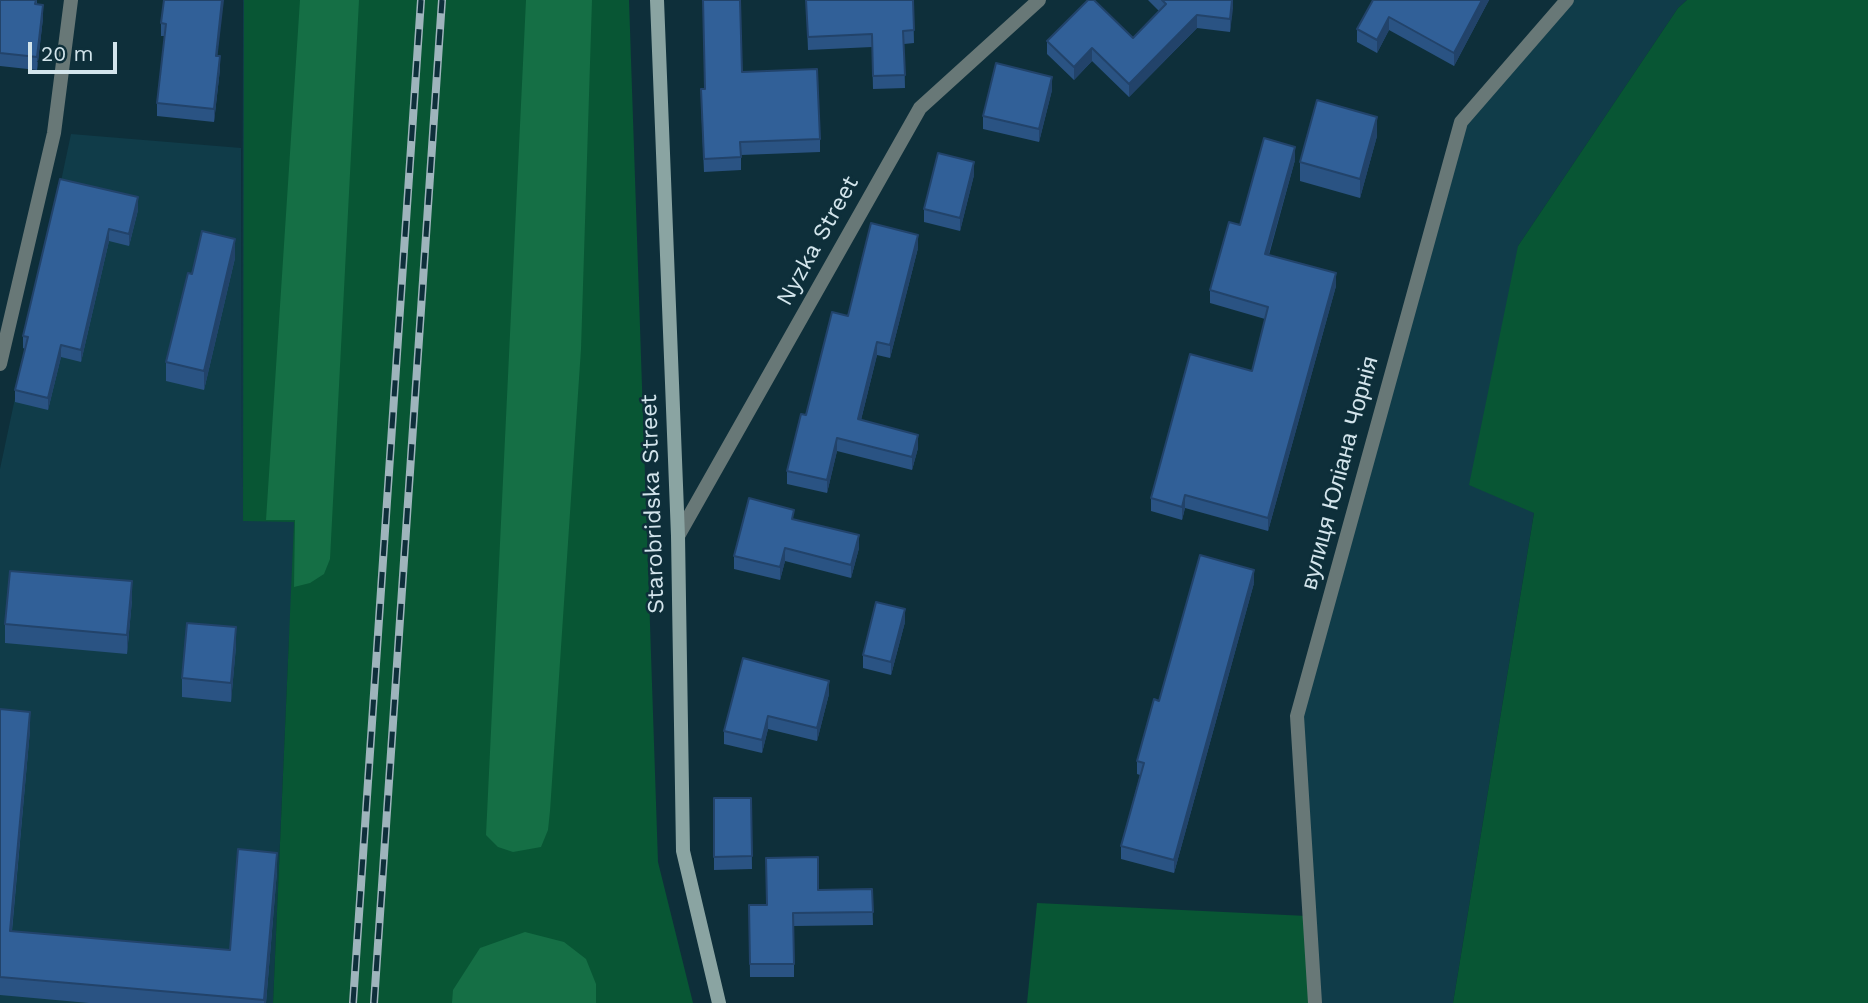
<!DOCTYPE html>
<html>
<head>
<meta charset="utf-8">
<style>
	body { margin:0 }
	#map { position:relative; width:1868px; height:1003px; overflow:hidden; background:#0e2f3a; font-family:"Work Sans",sans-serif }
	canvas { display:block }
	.scale { position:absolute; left:28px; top:42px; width:89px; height:32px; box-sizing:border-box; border:4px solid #d3e5ec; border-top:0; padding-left:9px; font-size:21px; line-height:24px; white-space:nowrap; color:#d3e5ec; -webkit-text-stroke:5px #0e2f3a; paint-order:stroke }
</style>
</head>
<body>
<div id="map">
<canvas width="1868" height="1003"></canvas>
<div class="scale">20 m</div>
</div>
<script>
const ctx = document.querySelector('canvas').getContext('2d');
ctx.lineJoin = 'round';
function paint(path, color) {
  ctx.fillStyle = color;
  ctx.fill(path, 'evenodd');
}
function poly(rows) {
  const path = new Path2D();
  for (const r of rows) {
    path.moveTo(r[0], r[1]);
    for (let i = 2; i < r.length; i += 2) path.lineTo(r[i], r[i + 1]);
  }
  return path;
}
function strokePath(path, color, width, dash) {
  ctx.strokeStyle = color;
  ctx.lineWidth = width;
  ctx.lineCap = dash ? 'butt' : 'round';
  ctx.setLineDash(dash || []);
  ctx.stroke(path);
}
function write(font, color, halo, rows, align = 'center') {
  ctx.font = font + ' "Work Sans",sans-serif';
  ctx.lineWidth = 5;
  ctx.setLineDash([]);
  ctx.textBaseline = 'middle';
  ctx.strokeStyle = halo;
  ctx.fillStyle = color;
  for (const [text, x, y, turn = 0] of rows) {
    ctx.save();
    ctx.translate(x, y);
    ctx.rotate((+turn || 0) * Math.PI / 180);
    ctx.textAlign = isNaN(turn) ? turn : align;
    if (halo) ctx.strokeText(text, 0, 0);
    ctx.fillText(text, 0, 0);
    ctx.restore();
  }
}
const built = poly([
	[243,0,543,0,289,639,273,1003,0,1003,0,469,71,134,241,148,242,487],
	[1567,0,1687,0,1678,8,1518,246,1534,513,1453,1003,1317,1003,1297,716,1461,122]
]);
const green = poly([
	[244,0,629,0,658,862,693,1003,273,1003,294,522,243,521],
	[1687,0,1868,0,1868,1003,1453,1003,1534,513,1469,485,1518,246,1678,8],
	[1037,903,1307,916,1314,1003,1027,1003]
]);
const forest = poly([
	[300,0,359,0,330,559,324,574,310,583,294,587,295,520,266,520],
	[526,0,592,0,581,349,550,811,548,830,541,847,513,852,498,847,486,835],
	[525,932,564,942,586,959,596,984,596,1003,452,1003,453,990,480,948]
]);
const street = poly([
	[0,364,54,133,71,0],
	[678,536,920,108,1039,0],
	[1315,1003,1297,716,1461,122,1567,0]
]);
const secondary = poly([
	[657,0,678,536,683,851,719,1003]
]);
const rail = poly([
	[353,1003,421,0],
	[374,1003,442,0]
]);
const wall = poly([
	[0,0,37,0,37,4,43,18,37,70,0,66],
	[164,0,217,56,220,69,214,122,157,116,157,103,165,36,161,36,161,23],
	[806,0,913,0,914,43,904,44,905,88,873,89,872,47,808,50],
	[1148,0,1233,0,1230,32,1197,28,1129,97,1092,61,1074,80,1047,54,1047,41,1133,38,1159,11],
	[1373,0,1489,0,1454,66,1389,30,1377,53,1357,42,1357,29],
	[742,72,820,139,820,152,741,155,741,170,704,172,701,102,705,89],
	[1052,90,1039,142,983,129,983,116],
	[1377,136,1360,198,1300,181,1300,162],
	[1295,160,1269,255,1336,286,1268,531,1185,508,1182,520,1151,511,1151,498,1252,371,1265,319,1210,303,1210,290,1240,225],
	[974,175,960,231,924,222,924,209],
	[60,179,138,210,129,246,109,241,81,362,61,357,48,410,15,402,15,390,25,349,23,348,23,336],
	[918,248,890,358,877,355,861,420,918,448,912,470,837,451,827,493,787,484,787,471,806,415,848,316],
	[235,258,204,390,166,381,166,362,192,274],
	[794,519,859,548,851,578,785,561,780,580,734,569,734,556],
	[1254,583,1174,873,1121,859,1121,846,1140,775,1137,774,1137,761,1159,701],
	[132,600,127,654,5,643,5,624],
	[905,622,891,675,863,668,863,655],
	[236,646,231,702,182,697,182,678],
	[829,694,817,741,768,729,762,753,724,744,724,731],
	[0,709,30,730,12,931,230,950,277,871,266,1003,89,1003,0,995],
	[714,798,751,798,752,869,714,870],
	[872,889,873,925,794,926,794,977,750,977,749,905,767,905,818,890]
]);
const shadedWall = poly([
	[222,0,224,0,216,69,216,56],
	[1233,0,1233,9,1230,32,1230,19],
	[1482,0,1489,0,1454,66,1454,53],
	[43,5,43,18,37,70,37,57],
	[1197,15,1197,28,1129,97,1129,84],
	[1389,17,1389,30,1377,53,1377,40],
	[1092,48,1092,61,1074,80,1074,67],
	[220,56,220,69,214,122,214,109],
	[1052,77,1052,90,1039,142,1039,129],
	[1377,117,1377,136,1360,198,1360,179],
	[1295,147,1295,160,1265,267,1265,254],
	[974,162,974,175,960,231,960,218],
	[138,197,138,210,129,246,129,234],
	[109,229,109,241,81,362,81,350],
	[918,235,918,248,890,358,890,345],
	[235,239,235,258,204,390,204,371],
	[1336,273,1336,286,1268,531,1268,518],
	[877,342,877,355,858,432,858,419],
	[61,345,61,357,48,410,48,398],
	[918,435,918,448,912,470,912,457],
	[837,438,837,451,827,493,827,480],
	[1185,495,1185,508,1182,520,1182,507],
	[859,535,859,548,851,578,851,565],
	[785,548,785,561,780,580,780,567],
	[1254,570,1254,583,1174,873,1174,860],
	[132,581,132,600,127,654,127,635],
	[905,609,905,622,891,675,891,662],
	[236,627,236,646,231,702,231,683],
	[829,681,829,694,817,741,817,728],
	[30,712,30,730,10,950,10,931],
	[768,716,768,729,762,753,762,740],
	[277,853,277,871,266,1003,264,1003]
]);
const building = poly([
	[0,0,36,0,35,4,43,5,37,57,0,53,0,0],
	[164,0,222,0,216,56,220,56,214,109,157,103,166,24,161,23,164,0],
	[703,0,740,0,742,72,817,69,820,139,740,142,741,157,704,159,701,89,705,89,703,0],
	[806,0,913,0,914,30,903,31,905,75,873,76,872,34,808,37,806,0],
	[1088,0,1094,0,1133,38,1166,4,1162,0,1232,0,1230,19,1197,15,1129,84,1092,48,1074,67,1047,41,1088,0],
	[1373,0,1482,0,1454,53,1389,17,1377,40,1357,29,1373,0],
	[996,63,1052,77,1039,129,983,116,996,63],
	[1317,100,1377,117,1360,179,1300,162,1317,100],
	[1264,138,1295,147,1265,254,1336,273,1268,518,1185,495,1182,507,1151,498,1190,354,1252,371,1268,307,1210,290,1229,222,1240,225,1264,138],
	[938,153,974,162,960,218,924,209,938,153],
	[60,179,138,197,129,234,109,229,81,350,61,345,48,398,15,390,28,337,23,336,60,179],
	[871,223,918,235,890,345,877,342,858,419,918,435,912,457,837,438,827,480,787,471,801,414,806,415,832,312,848,316,871,223],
	[202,231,235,239,204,371,166,362,188,273,192,274,202,231],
	[749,498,794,510,792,519,859,535,851,565,785,548,780,567,734,556,749,498],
	[1200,555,1254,570,1174,860,1121,846,1144,763,1137,761,1154,699,1159,701,1200,555],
	[10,571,132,581,127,635,5,624,10,571],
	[876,602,905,609,891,662,863,655,876,602],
	[187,623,236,627,231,683,182,678,187,623],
	[743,658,829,681,817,728,768,716,762,740,724,731,743,658],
	[0,709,30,712,10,931,230,950,238,849,277,853,264,1000,0,977,0,709],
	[714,798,751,798,752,856,714,857,714,798],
	[818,857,818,890,872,889,873,912,793,913,794,964,750,964,749,905,767,905,766,858,818,857]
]);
const streetNames = [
	["Nyzka Street",818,241,-61],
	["вулиця Юліана Чорнія",1340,473,-75],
	["Starobridska Street",653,504,-92]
];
paint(built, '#103c49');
paint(green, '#085634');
paint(forest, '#156f45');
strokePath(street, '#687877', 14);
strokePath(secondary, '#8aa4a2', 14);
strokePath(rail, '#9eb4bc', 8);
strokePath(rail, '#0e2f3a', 5, [16]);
paint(wall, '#2a5383');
paint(shadedWall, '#22436a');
paint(building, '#316098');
strokePath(building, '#22436a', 2);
write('23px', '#d3e5ec', '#0e2f3a', streetNames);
</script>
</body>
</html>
